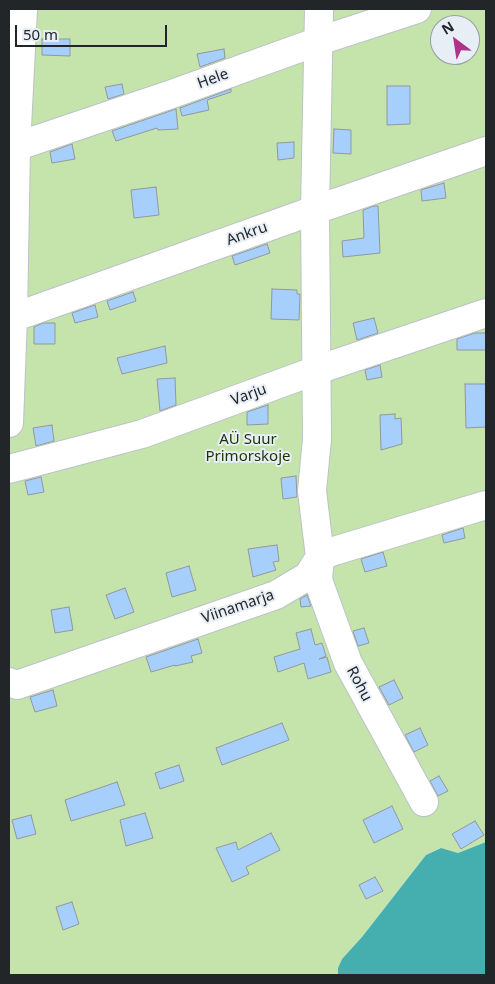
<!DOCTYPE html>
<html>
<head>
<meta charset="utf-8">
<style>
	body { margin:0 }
	#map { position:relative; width:495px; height:984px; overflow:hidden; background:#e8eef6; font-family:"Noto Sans",sans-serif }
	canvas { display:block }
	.frame { position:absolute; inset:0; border:10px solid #232629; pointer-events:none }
	.north { position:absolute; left:430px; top:15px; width:50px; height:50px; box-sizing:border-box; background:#e8eef6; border:1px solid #999ea4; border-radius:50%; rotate:329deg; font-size:14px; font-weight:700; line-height:20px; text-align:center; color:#232629 }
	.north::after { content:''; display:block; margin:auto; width:18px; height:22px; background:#ad3489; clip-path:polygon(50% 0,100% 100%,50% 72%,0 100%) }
	.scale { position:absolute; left:15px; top:25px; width:152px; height:22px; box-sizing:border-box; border:2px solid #232629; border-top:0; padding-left:6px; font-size:15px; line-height:18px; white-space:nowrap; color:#232629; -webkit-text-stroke:4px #e8eef6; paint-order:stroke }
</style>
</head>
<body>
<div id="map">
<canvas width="495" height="984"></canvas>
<div class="frame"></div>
<div class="north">N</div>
<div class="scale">50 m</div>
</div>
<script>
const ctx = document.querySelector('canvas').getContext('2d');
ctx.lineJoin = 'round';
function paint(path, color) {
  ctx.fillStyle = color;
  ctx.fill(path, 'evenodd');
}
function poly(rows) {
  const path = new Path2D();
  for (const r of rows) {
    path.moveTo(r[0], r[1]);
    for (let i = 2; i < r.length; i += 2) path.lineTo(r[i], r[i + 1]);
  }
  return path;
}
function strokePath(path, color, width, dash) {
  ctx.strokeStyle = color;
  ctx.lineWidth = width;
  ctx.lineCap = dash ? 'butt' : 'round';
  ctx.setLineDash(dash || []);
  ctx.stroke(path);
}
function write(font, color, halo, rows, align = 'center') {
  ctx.font = font + ' "Noto Sans",sans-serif';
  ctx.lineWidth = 4;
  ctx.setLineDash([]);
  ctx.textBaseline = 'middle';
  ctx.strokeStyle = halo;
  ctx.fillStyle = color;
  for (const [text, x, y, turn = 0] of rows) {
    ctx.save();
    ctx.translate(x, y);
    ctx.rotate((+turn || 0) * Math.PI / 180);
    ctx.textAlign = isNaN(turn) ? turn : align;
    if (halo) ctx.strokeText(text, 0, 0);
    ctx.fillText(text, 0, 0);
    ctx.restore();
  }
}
const green = poly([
	[9,9,486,9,486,842,458,853,440,848,426,855,362,937,342,959,338,968,338,975,9,975],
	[440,25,470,25,470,55,440,55]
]);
const water = poly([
	[486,842,486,975,338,975,338,968,342,959,362,937,426,855,441,848,458,853]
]);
const building = poly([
	[42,39,70,39,70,56,42,55,42,39],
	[224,49,225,58,200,67,197,54,224,49],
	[122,84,124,94,108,99,105,87,122,84],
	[387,86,410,86,410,124,387,125,387,86],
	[231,89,231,92,207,100,209,110,182,116,180,108,231,89],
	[176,109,178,129,158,130,157,128,116,141,112,131,176,109],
	[334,129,351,130,351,154,333,153,334,129],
	[294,142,294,158,278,160,277,143,294,142],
	[72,144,75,159,52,163,50,152,72,144],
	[444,183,446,198,422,201,421,190,444,183],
	[156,187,159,215,134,218,131,190,156,187],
	[374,206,378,206,380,253,343,257,342,241,364,238,363,210,374,206],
	[267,244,270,253,235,265,232,256,267,244],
	[272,289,297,290,297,294,300,294,299,320,271,319,272,289],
	[133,292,136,301,110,310,107,301,133,292],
	[95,305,98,317,75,323,72,313,95,305],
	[374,318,378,333,357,340,353,323,374,318],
	[43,323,55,323,55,344,34,344,34,327,43,323],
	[475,333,486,333,486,350,457,350,457,339,475,333],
	[165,346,167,363,122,374,117,358,165,346],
	[380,365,382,377,367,380,365,370,380,365],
	[175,378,176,405,160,411,157,379,175,378],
	[465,384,486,384,486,427,466,428,465,384],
	[268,405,268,424,247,425,247,412,268,405],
	[395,414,395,419,401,418,402,444,381,450,380,415,395,414],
	[52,425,54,441,36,446,33,428,52,425],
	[296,476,297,497,283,499,281,478,296,476],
	[41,477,44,492,28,495,25,481,41,477],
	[463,528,465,538,444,543,442,535,463,528],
	[277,545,279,561,273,562,276,570,253,577,248,549,277,545],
	[383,552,387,566,365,572,361,559,383,552],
	[189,566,196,590,172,597,166,573,189,566],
	[125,588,134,612,115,619,106,595,125,588],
	[307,595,311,606,301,607,300,599,307,595],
	[69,607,73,630,55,633,51,610,69,607],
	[364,628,369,643,358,646,353,631,364,628],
	[311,629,315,645,322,643,326,656,319,659,327,657,331,672,308,679,304,663,278,672,274,657,300,649,296,633,311,629],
	[198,639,202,653,191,656,193,662,175,666,175,665,151,672,146,657,198,639],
	[394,680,403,698,389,705,379,687,394,680],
	[53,690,57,706,35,712,30,697,53,690],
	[282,723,289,740,222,765,216,748,282,723],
	[420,728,428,745,414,752,405,735,420,728],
	[179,765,184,781,160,789,155,773,179,765],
	[439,776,448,791,438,796,430,781,439,776],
	[117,782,125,805,71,821,65,800,117,782],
	[392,806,403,829,374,843,363,820,392,806],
	[145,813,153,838,126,846,120,820,145,813],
	[31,815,36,834,17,839,12,820,31,815],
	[475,821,484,835,461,849,452,834,475,821],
	[271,833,280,850,246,867,249,874,232,882,216,848,236,842,238,850,271,833],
	[375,877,383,891,366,899,359,885,375,877],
	[72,902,79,924,63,930,56,907,72,902]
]);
const minor = poly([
	[319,9,315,210,317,439,312,491,320,557,318,580,348,663,424,802],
	[9,149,172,94,319,41,417,9],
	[9,319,315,210,486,151],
	[9,423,13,317,16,147,23,9],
	[9,469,142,434,317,370,486,313],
	[9,682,17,685,276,595,308,576,320,557,334,551,486,505]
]);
const streetNames = [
	["Hele",213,79,-20],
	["Ankru",247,234,-20],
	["Varju",249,395,-20],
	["Viinamarja",238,607,-19],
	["Rohu",359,684,62]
];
const parkNames = [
	["AÜ Suur",248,440],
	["Primorskoje",248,457]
];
paint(green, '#c4e4ac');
paint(water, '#45afaf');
paint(building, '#a7cffc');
strokePath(building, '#92989f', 1);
strokePath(minor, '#bcc2c9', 30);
strokePath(minor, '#fff', 28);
write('15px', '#232629', '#e8eef6', streetNames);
write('15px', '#1c3304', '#e8eef6', parkNames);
</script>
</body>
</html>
